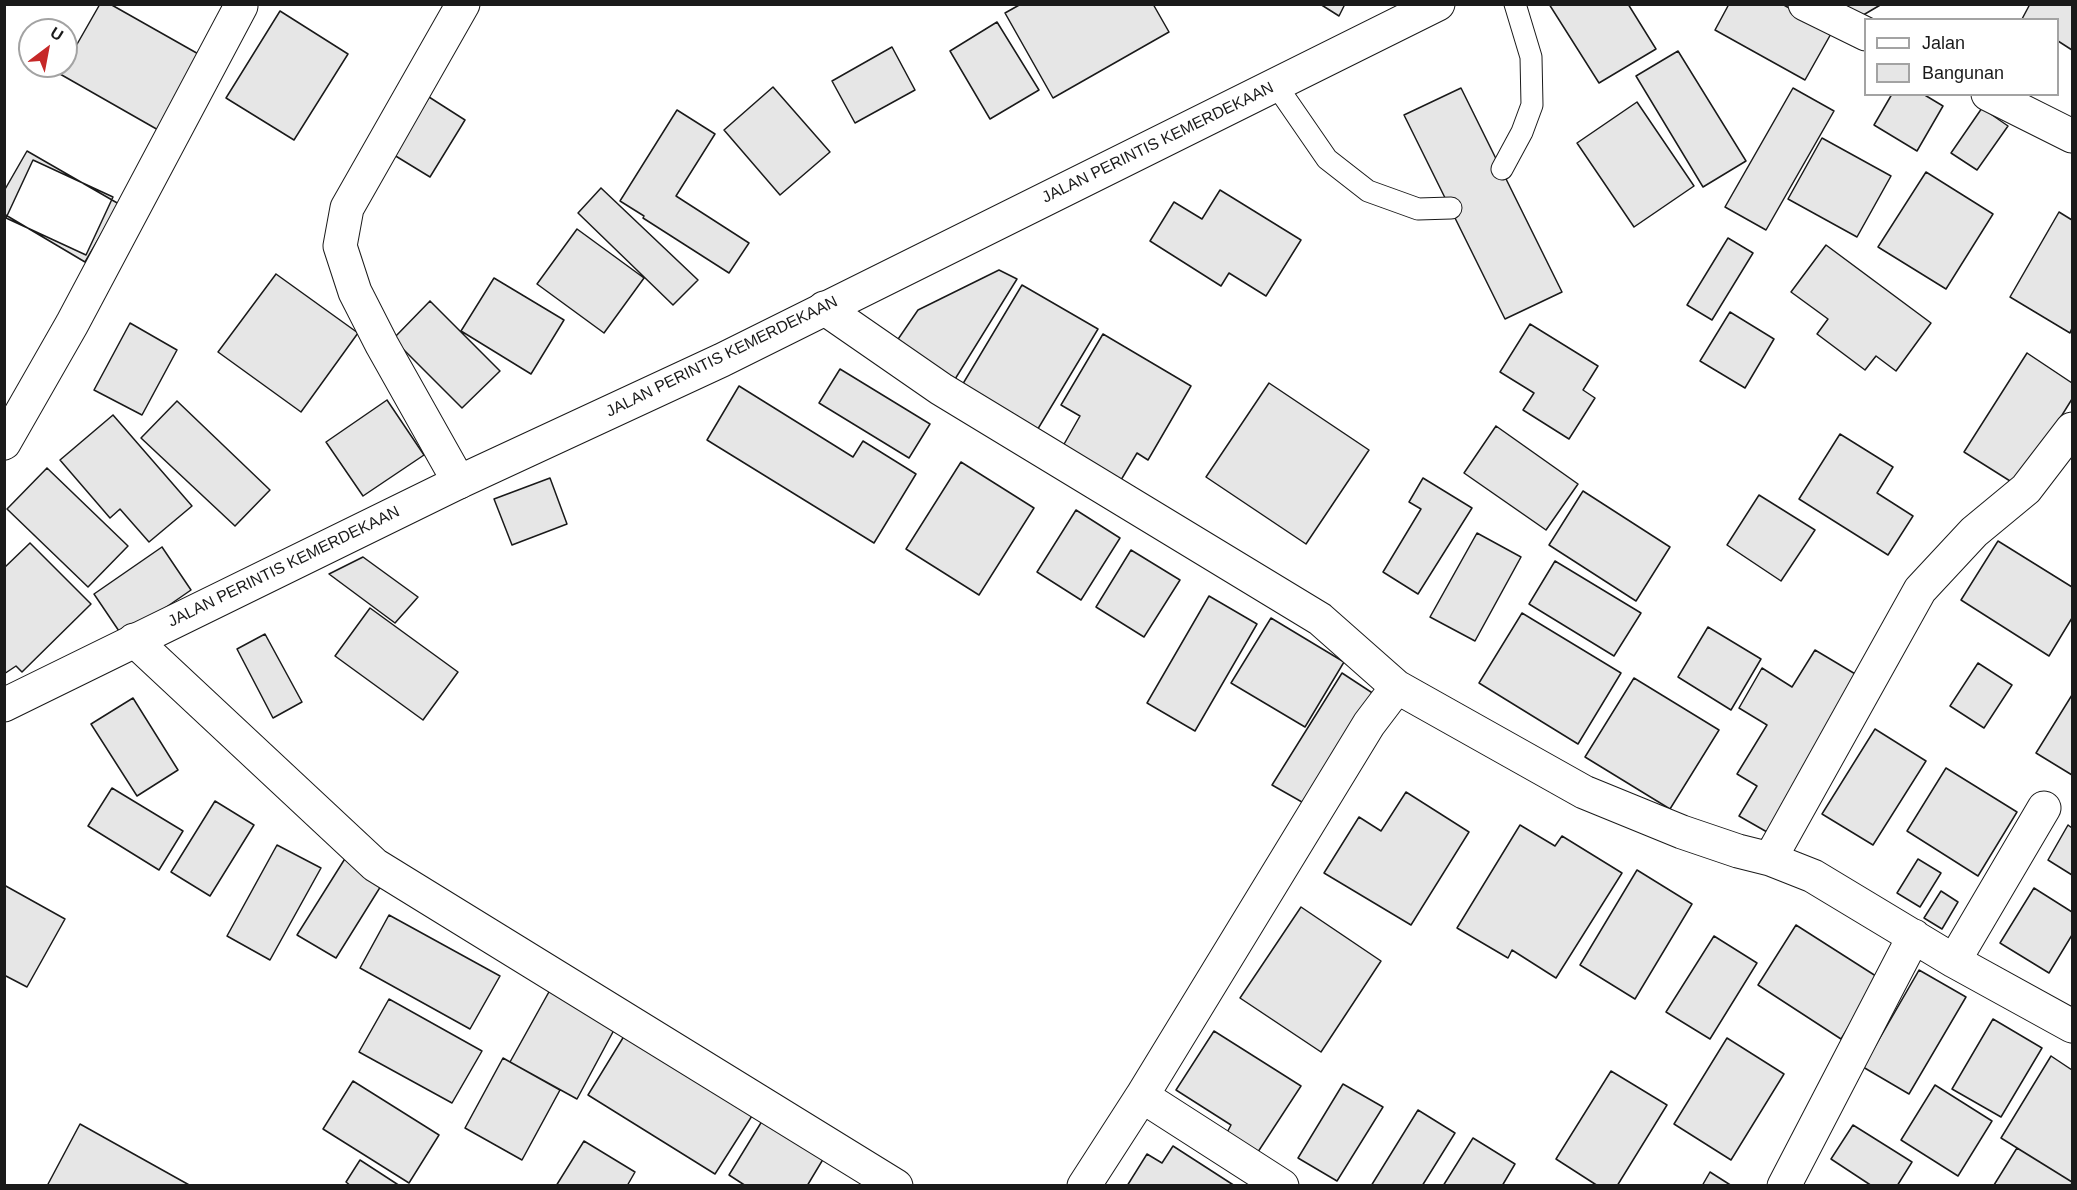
<!DOCTYPE html>
<html>
<head>
<meta charset="utf-8">
<style>
	body { margin:0 }
	#map { position:relative; width:2077px; height:1190px; overflow:hidden; background:#fff; font-family:Arial,sans-serif }
	canvas { display:block }
	.frame { position:absolute; inset:0; border:6px solid #1a1a1a; pointer-events:none }
	.legend { position:absolute; left:1864px; top:18px; width:195px; height:78px; box-sizing:border-box; background:#fff; border:2px solid #a3a3a3; margin:0; padding:8px 10px; list-style:none; font-size:18px; color:#1a1a1a }
	.legend li { display:flex; align-items:center; gap:12px; height:30px }
	.legend b { width:30px; border:2px solid #a3a3a3 }
	.north { position:absolute; left:18px; top:18px; width:60px; height:60px; box-sizing:border-box; background:#fff; border:2px solid #a3a3a3; border-radius:50%; rotate:32deg; font-size:16px; font-weight:700; line-height:24px; text-align:center; color:#1a1a1a }
	.north::after { content:''; display:block; margin:auto; width:21px; height:27px; background:#c62828; clip-path:polygon(50% 0,100% 100%,50% 72%,0 100%) }
</style>
</head>
<body>
<div id="map">
<canvas width="2077" height="1190"></canvas>
<div class="frame"></div>
<ul class="legend">
<li><b style="height:8px;background:#fff"></b>Jalan</li>
<li><b style="height:16px;background:#e6e6e6"></b>Bangunan</li>
</ul>
<div class="north">U</div>
</div>
<script>
const ctx = document.querySelector('canvas').getContext('2d');
ctx.lineJoin = 'round';
function paint(path, color) {
  ctx.fillStyle = color;
  ctx.fill(path, 'evenodd');
}
function poly(rows) {
  const path = new Path2D();
  for (const r of rows) {
    path.moveTo(r[0], r[1]);
    for (let i = 2; i < r.length; i += 2) path.lineTo(r[i], r[i + 1]);
  }
  return path;
}
function strokePath(path, color, width, dash) {
  ctx.strokeStyle = color;
  ctx.lineWidth = width;
  ctx.lineCap = dash ? 'butt' : 'round';
  ctx.setLineDash(dash || []);
  ctx.stroke(path);
}
function write(font, color, halo, rows, align = 'center') {
  ctx.font = font + ' Arial,sans-serif';
  ctx.lineWidth = 4.5;
  ctx.setLineDash([]);
  ctx.textBaseline = 'middle';
  ctx.strokeStyle = halo;
  ctx.fillStyle = color;
  for (const [text, x, y, turn = 0] of rows) {
    ctx.save();
    ctx.translate(x, y);
    ctx.rotate((+turn || 0) * Math.PI / 180);
    ctx.textAlign = isNaN(turn) ? turn : align;
    if (halo) ctx.strokeText(text, 0, 0);
    ctx.fillText(text, 0, 0);
    ctx.restore();
  }
}
const building = poly([
	[100,4,110,4,209,60,167,135,60,74,100,4],
	[1021,4,1153,4,1169,32,1053,98,1005,13,1021,4],
	[1320,4,1345,4,1339,16,1320,4],
	[1549,4,1628,4,1656,49,1599,83,1549,4],
	[1729,4,1782,4,1832,32,1805,80,1715,30,1729,4],
	[1843,4,1882,4,1853,21,1843,4],
	[2030,4,2072,4,2072,50,2058,41,2058,20,2022,19,2030,4],
	[280,11,348,54,294,140,226,98,280,11],
	[997,22,1039,90,990,119,950,51,997,22],
	[892,47,915,90,855,123,832,81,892,47],
	[1678,51,1746,161,1703,187,1636,76,1678,51],
	[773,87,830,152,780,195,724,130,773,87],
	[1461,88,1562,292,1505,319,1404,115,1461,88],
	[1793,88,1834,111,1766,230,1725,207,1793,88],
	[1892,94,1923,94,1943,106,1917,151,1874,125,1892,94],
	[429,97,465,120,430,177,394,155,429,97],
	[1637,102,1694,186,1634,227,1577,143,1637,102],
	[1982,108,2008,126,1977,170,1951,153,1982,108],
	[677,110,715,134,676,196,749,243,729,273,643,218,644,216,620,201,677,110],
	[1822,138,1891,176,1857,237,1788,199,1822,138],
	[27,151,119,204,85,262,4,214,4,191,27,151],
	[33,160,113,197,86,255,6,218,33,160],
	[1926,172,1993,214,1946,289,1878,247,1926,172],
	[601,188,698,280,673,305,578,213,601,188],
	[1220,190,1301,240,1266,296,1229,273,1221,286,1150,241,1174,202,1202,219,1220,190],
	[2059,212,2072,220,2072,328,2070,333,2010,297,2059,212],
	[577,229,644,278,604,333,537,284,577,229],
	[1728,238,1753,253,1712,320,1687,305,1728,238],
	[1826,245,1931,323,1896,371,1876,356,1865,370,1817,334,1828,319,1791,292,1826,245],
	[999,270,1017,279,952,384,892,348,918,310,999,270],
	[276,274,358,333,301,412,218,352,276,274],
	[494,278,564,320,531,374,461,331,494,278],
	[1022,285,1098,329,1036,432,961,387,1022,285],
	[430,301,500,371,462,408,393,339,430,301],
	[1730,312,1774,339,1745,388,1700,361,1730,312],
	[130,323,177,350,142,415,94,390,130,323],
	[1530,324,1598,366,1583,390,1595,398,1569,439,1523,410,1534,393,1500,372,1530,324],
	[1103,334,1191,386,1148,460,1137,453,1121,480,1063,446,1080,416,1061,405,1103,334],
	[2027,353,2072,383,2072,399,2018,486,1964,452,2027,353],
	[840,369,930,424,909,458,819,403,840,369],
	[1269,383,1369,450,1306,544,1206,477,1269,383],
	[739,386,853,457,863,441,916,474,874,543,707,440,739,386],
	[387,400,424,455,363,496,326,442,387,400],
	[177,401,270,490,235,526,141,438,177,401],
	[113,415,192,506,149,542,120,509,110,518,60,460,113,415],
	[1496,426,1578,484,1546,530,1464,473,1496,426],
	[1840,434,1893,467,1877,493,1913,516,1888,555,1799,499,1840,434],
	[961,462,1034,508,979,595,906,549,961,462],
	[47,468,128,546,88,587,7,509,47,468],
	[550,478,567,524,512,545,494,499,550,478],
	[1423,478,1472,508,1418,594,1383,572,1421,509,1409,502,1423,478],
	[1583,491,1670,547,1636,601,1549,545,1583,491],
	[1759,495,1815,530,1781,581,1727,545,1759,495],
	[1076,510,1120,538,1081,600,1037,572,1076,510],
	[1477,533,1521,557,1475,641,1430,617,1477,533],
	[1998,541,2072,587,2072,618,2049,656,1961,600,1998,541],
	[30,543,91,604,22,672,16,666,4,674,4,568,30,543],
	[162,547,191,590,123,637,94,594,162,547],
	[1131,550,1180,580,1144,637,1096,607,1131,550],
	[363,557,418,597,395,623,329,574,363,557],
	[1555,561,1641,613,1614,656,1529,604,1555,561],
	[1209,596,1257,624,1195,731,1147,703,1209,596],
	[370,608,458,672,423,720,335,656,370,608],
	[1522,613,1621,673,1578,744,1479,683,1522,613],
	[1271,618,1344,662,1305,727,1231,683,1271,618],
	[1708,627,1761,659,1731,710,1678,677,1708,627],
	[265,634,302,702,273,718,237,649,265,634],
	[1815,650,1862,678,1767,832,1739,816,1757,786,1737,774,1767,725,1739,708,1762,668,1792,687,1815,650],
	[1978,663,2012,685,1984,728,1950,706,1978,663],
	[1342,673,1374,694,1309,806,1272,785,1342,673],
	[1634,678,1719,730,1670,809,1585,757,1634,678],
	[2072,695,2072,775,2036,753,2072,695],
	[133,698,178,770,137,796,91,724,133,698],
	[1875,729,1926,761,1873,845,1822,814,1875,729],
	[1946,768,2017,812,1978,876,1907,831,1946,768],
	[112,788,183,831,159,870,88,826,112,788],
	[1406,792,1469,832,1411,925,1324,873,1359,817,1381,831,1406,792],
	[215,801,254,825,210,896,171,872,215,801],
	[1520,825,1555,846,1562,836,1622,873,1556,978,1512,950,1508,958,1457,928,1520,825],
	[2068,825,2072,828,2072,875,2048,860,2068,825],
	[277,845,321,868,270,960,227,936,277,845],
	[346,857,384,881,336,958,297,935,346,857],
	[1918,859,1941,873,1920,907,1897,893,1918,859],
	[1637,870,1692,904,1635,999,1580,965,1637,870],
	[4,885,65,919,27,987,4,975,4,885],
	[2034,888,2072,912,2072,935,2049,973,2000,943,2034,888],
	[1941,891,1958,902,1942,929,1924,918,1941,891],
	[1301,907,1381,961,1321,1052,1240,998,1301,907],
	[389,915,500,976,470,1029,360,968,389,915],
	[1796,925,1879,978,1841,1039,1758,985,1796,925],
	[1714,936,1757,963,1710,1039,1666,1012,1714,936],
	[1919,970,1966,997,1909,1094,1863,1067,1919,970],
	[550,990,614,1030,577,1099,510,1062,550,990],
	[389,999,482,1051,452,1103,359,1052,389,999],
	[1993,1019,2042,1048,2001,1117,1952,1089,1993,1019],
	[629,1028,757,1108,715,1174,588,1095,629,1028],
	[1214,1031,1301,1086,1254,1158,1223,1140,1231,1125,1176,1090,1214,1031],
	[1727,1038,1784,1074,1731,1160,1674,1124,1727,1038],
	[2051,1056,2072,1070,2072,1182,2001,1138,2051,1056],
	[503,1058,560,1090,522,1160,465,1128,503,1058],
	[1611,1071,1667,1105,1617,1186,1598,1186,1556,1159,1611,1071],
	[353,1081,439,1135,409,1183,323,1129,353,1081],
	[1343,1084,1383,1107,1337,1181,1298,1158,1343,1084],
	[1935,1085,1992,1121,1958,1176,1901,1140,1935,1085],
	[1418,1110,1455,1133,1422,1186,1371,1186,1418,1110],
	[767,1113,828,1151,807,1186,746,1186,729,1175,767,1113],
	[80,1124,191,1186,47,1186,80,1124],
	[1853,1125,1912,1162,1897,1186,1872,1186,1831,1159,1853,1125],
	[1473,1138,1515,1164,1502,1186,1443,1186,1473,1138],
	[584,1141,635,1172,627,1186,556,1186,584,1141],
	[1173,1146,1235,1186,1127,1186,1147,1154,1162,1163,1173,1146],
	[2017,1148,2072,1182,2071,1186,1994,1185,2017,1148],
	[360,1160,400,1186,351,1186,346,1182,360,1160],
	[1710,1172,1732,1186,1702,1186,1710,1172]
]);
const lane = poly([
	[1276,85,1327,159,1368,191,1418,209,1451,208],
	[1502,169,1522,132,1532,105,1531,57,1515,4]
]);
const street = poly([
	[1805,4,1866,34],
	[1988,94,2072,136],
	[824,308,941,389,1320,619,1397,687,1584,792,1682,832,1738,851,1770,859,1813,876,1954,961,2072,1026],
	[4,443,72,324,241,6],
	[459,482,382,345,355,292,340,246,347,208,463,4],
	[134,640,375,865,896,1186],
	[1770,859,1920,590,1974,532,2026,489,2072,429],
	[1954,961,2044,808],
	[1142,1096,1282,1186],
	[1084,1186,1142,1096,1369,724,1397,687],
	[1784,1186,1914,936]
]);
const primary = poly([
	[4,705,459,482,722,360,1438,4]
]);
const streetNames = [
	["JALAN PERINTIS KEMERDEKAAN",1158,143,-26],
	["JALAN PERINTIS KEMERDEKAAN",722,357,-26],
	["JALAN PERINTIS KEMERDEKAAN",284,567,-26]
];
paint(building, '#e6e6e6');
strokePath(building, '#1a1a1a', 1.5);
strokePath(lane, '#1a1a1a', 23);
strokePath(street, '#1a1a1a', 35);
strokePath(primary, '#1a1a1a', 35);
strokePath(lane, '#fff', 21);
strokePath(street, '#fff', 33);
strokePath(primary, '#fff', 33);
write('16px', '#1a1a1a', '#fff', streetNames);
</script>
</body>
</html>
